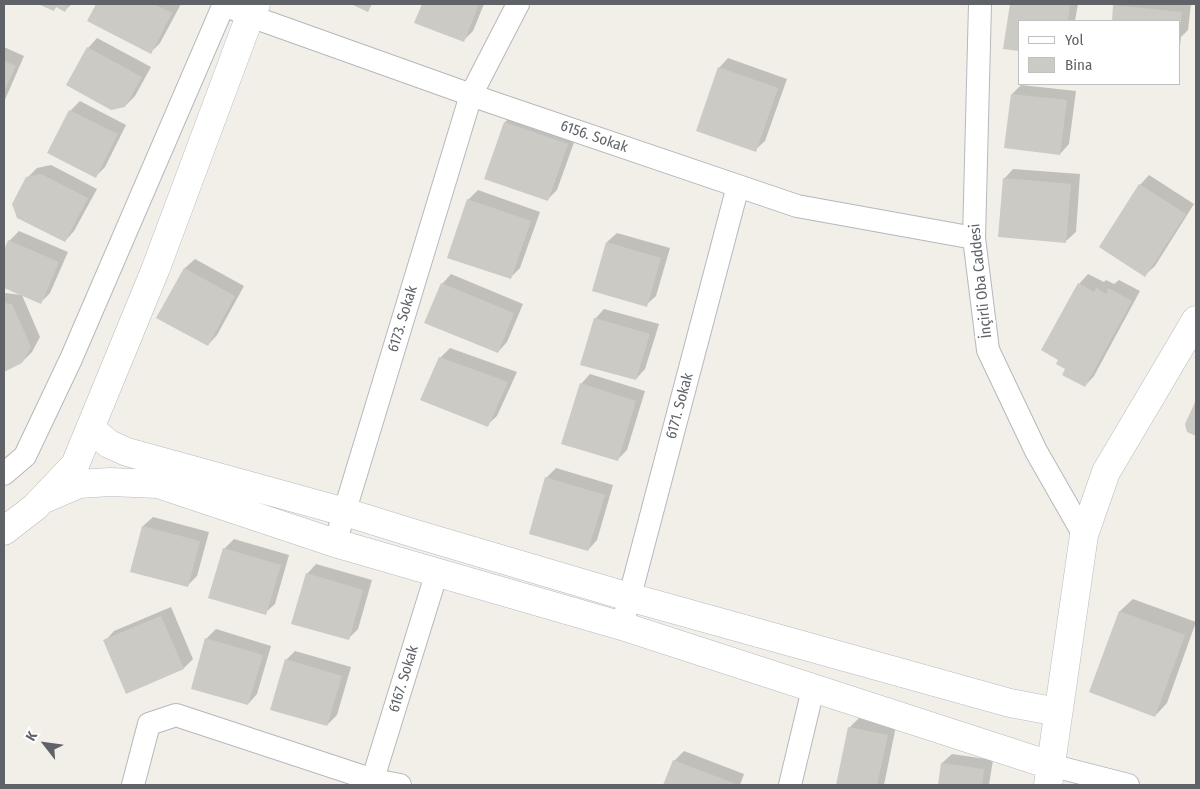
<!DOCTYPE html>
<html>
<head>
<meta charset="utf-8">
<style>
	body { margin:0 }
	#map { position:relative; width:1200px; height:789px; overflow:hidden; background:#f1efe8; font-family:"Fira Sans Condensed",sans-serif }
	canvas { display:block }
	.frame { position:absolute; inset:0; border:5px solid #5f6368; pointer-events:none }
	.legend { position:absolute; left:1018px; top:20px; width:162px; height:65px; box-sizing:border-box; background:#fff; border:1px solid #bfc1c3; margin:0; padding:6px 9px; list-style:none; font-size:15px; color:#5f6368 }
	.legend li { display:flex; align-items:center; gap:10px; height:25px }
	.legend b { width:25px; border:1px solid #bfc1c3 }
	.north { position:absolute; left:20px; top:719px; width:50px; height:50px; -webkit-text-stroke:4px #fff; paint-order:stroke; rotate:300deg; font-size:14px; font-weight:700; line-height:20px; text-align:center; color:#5f6368 }
	.north::after { content:''; display:block; margin:auto; width:18px; height:22px; background:#5f6368; clip-path:polygon(50% 0,100% 100%,50% 72%,0 100%) }
</style>
</head>
<body>
<div id="map">
<canvas width="1200" height="789"></canvas>
<div class="frame"></div>
<ul class="legend">
<li><b style="height:6px;background:#fff"></b>Yol</li>
<li><b style="height:14px;background:#cccac5"></b>Bina</li>
</ul>
<div class="north">K</div>
</div>
<script>
const ctx = document.querySelector('canvas').getContext('2d');
ctx.lineJoin = 'round';
function paint(path, color) {
  ctx.fillStyle = color;
  ctx.fill(path, 'evenodd');
}
function poly(rows) {
  const path = new Path2D();
  for (const r of rows) {
    path.moveTo(r[0], r[1]);
    for (let i = 2; i < r.length; i += 2) path.lineTo(r[i], r[i + 1]);
  }
  return path;
}
function strokePath(path, color, width, dash) {
  ctx.strokeStyle = color;
  ctx.lineWidth = width;
  ctx.lineCap = dash ? 'butt' : 'round';
  ctx.setLineDash(dash || []);
  ctx.stroke(path);
}
function write(font, color, halo, rows, align = 'center') {
  ctx.font = font + ' "Fira Sans Condensed",sans-serif';
  ctx.lineWidth = 5;
  ctx.setLineDash([]);
  ctx.textBaseline = 'middle';
  ctx.strokeStyle = halo;
  ctx.fillStyle = color;
  for (const [text, x, y, turn = 0] of rows) {
    ctx.save();
    ctx.translate(x, y);
    ctx.rotate((+turn || 0) * Math.PI / 180);
    ctx.textAlign = isNaN(turn) ? turn : align;
    if (halo) ctx.strokeText(text, 0, 0);
    ctx.fillText(text, 0, 0);
    ctx.restore();
  }
}
const shadow = poly([
	[41,4,72,4,65,10,57,6,53,10],
	[98,4,181,4,160,43,150,53,89,20],
	[423,4,484,4,473,31,463,41,416,23],
	[1011,4,1078,4,1075,21,1019,21,1004,48],
	[1117,4,1191,4,1188,30,1181,37,1179,54,1179,21,1113,21,1114,6],
	[97,38,151,67,135,96,125,106,88,48],
	[4,47,24,56,4,102],
	[728,58,787,79,765,141,755,150,719,68],
	[1021,85,1076,91,1069,144,1060,154,1012,94],
	[80,101,126,125,105,167,95,177,49,153,70,111],
	[515,113,577,134,557,190,548,199,485,178,505,122],
	[51,165,97,189,74,231,65,241,27,178,37,168],
	[1013,169,1080,174,1076,232,1066,241,1004,179],
	[1149,175,1194,204,1155,266,1145,275,1140,185],
	[478,190,540,212,520,268,510,278,468,200],
	[19,231,68,252,50,293,41,302,4,286,4,253,9,241],
	[617,233,670,248,656,296,646,305,607,242],
	[195,259,244,286,217,335,208,345,158,318,185,268],
	[451,274,523,304,507,342,498,352,442,284],
	[1088,274,1104,282,1106,280,1114,284,1119,280,1140,291,1094,376,1085,386,1066,368,1079,284],
	[5,293,22,295,40,337,32,352,22,362,4,371,4,294],
	[604,309,659,324,645,369,636,379,595,319],
	[450,348,517,372,497,416,487,425,440,358],
	[590,374,645,391,627,450,617,460,581,384],
	[556,468,613,485,597,540,588,550,546,478],
	[153,517,209,532,197,576,187,586,143,526],
	[234,539,289,555,275,604,265,613,224,549],
	[316,564,372,580,358,629,348,639,307,574],
	[1133,599,1196,622,1167,703,1155,716,1090,692,1120,611],
	[171,607,193,659,184,668,105,641,114,631],
	[216,629,271,646,257,694,248,704,206,639],
	[295,651,351,667,337,715,327,725,286,660],
	[859,718,896,726,884,785,837,785,850,727],
	[684,751,744,774,740,785,665,785,674,761],
	[952,754,993,760,989,785,939,785,942,763]
]);
const building = poly([
	[38,4,69,4,65,12,56,7,54,11],
	[96,4,154,4,172,13,151,54,87,21],
	[351,4,372,4,368,12],
	[422,4,479,4,464,42,414,23],
	[1010,4,1070,4,1068,21,1019,21,1019,51,1003,49],
	[1113,5,1182,12,1180,27,1179,27,1179,21,1112,21],
	[87,47,142,77,125,107,111,110,66,85],
	[4,61,16,66,4,92],
	[718,67,778,88,756,152,696,131],
	[1011,94,1067,100,1060,155,1004,148],
	[69,110,118,134,96,178,47,153],
	[504,122,568,144,548,201,484,179],
	[41,174,88,198,65,242,17,218,12,204,26,177],
	[1003,178,1071,184,1066,243,998,237],
	[1139,184,1186,214,1145,277,1099,247],
	[467,199,531,221,511,279,447,258],
	[8,240,59,262,41,304,4,288,4,250],
	[606,242,661,258,647,307,592,291],
	[184,268,235,296,208,346,156,318],
	[441,283,514,313,498,353,424,323],
	[1078,283,1094,292,1096,288,1106,294,1108,288,1132,301,1085,387,1062,375,1065,369,1056,364,1058,360,1041,350],
	[4,303,12,304,31,347,22,363,4,372],
	[594,318,650,334,636,380,580,365],
	[439,357,508,382,488,427,420,400],
	[580,383,636,401,618,461,561,444],
	[1196,400,1196,436,1187,432,1185,424],
	[545,477,605,495,588,551,529,534],
	[142,526,200,541,188,587,130,572],
	[223,548,281,565,266,615,208,598],
	[306,573,363,590,349,640,291,624],
	[1119,611,1185,635,1155,717,1089,692],
	[161,616,184,669,126,694,103,640],
	[205,638,263,655,248,705,191,689],
	[285,659,342,676,327,726,270,710],
	[848,727,888,735,877,785,836,785],
	[673,760,736,784,735,785,663,785],
	[941,763,984,769,982,785,938,785]
]);
const street = poly([
	[223,4,250,16,491,102,797,206,974,238],
	[980,4,974,238,988,350,1036,451,1084,535],
	[4,474,25,456,71,359,224,4],
	[335,543,471,95,518,4],
	[622,626,738,186],
	[1050,765,1128,785],
	[133,785,149,724,176,715,373,780,400,785],
	[371,785,437,572],
	[790,785,813,689]
]);
const secondary = poly([
	[90,428,109,444,127,452,345,512,416,534,629,597,1010,703,1058,712],
	[42,500,79,484,110,482,158,484,335,543,622,626,1050,765],
	[4,531,35,507,75,465,156,268,250,16,256,4],
	[1048,785,1084,535,1106,472,1196,320]
]);
const streetNames = [
	["6156. Sokak",594,137,19],
	["İnçirli Oba Caddesi",981,281,-96],
	["6173. Sokak",403,319,-73],
	["6171. Sokak",680,406,-75],
	["6167. Sokak",404,679,-73]
];
paint(shadow, '#0003');
paint(building, '#cccac5');
strokePath(street, '#b5b8bc', 24);
strokePath(secondary, '#b6babf', 29);
strokePath(street, '#fff', 22);
strokePath(secondary, '#fff', 28);
write('15px', '#5f6368', '#fff', streetNames);
</script>
</body>
</html>
